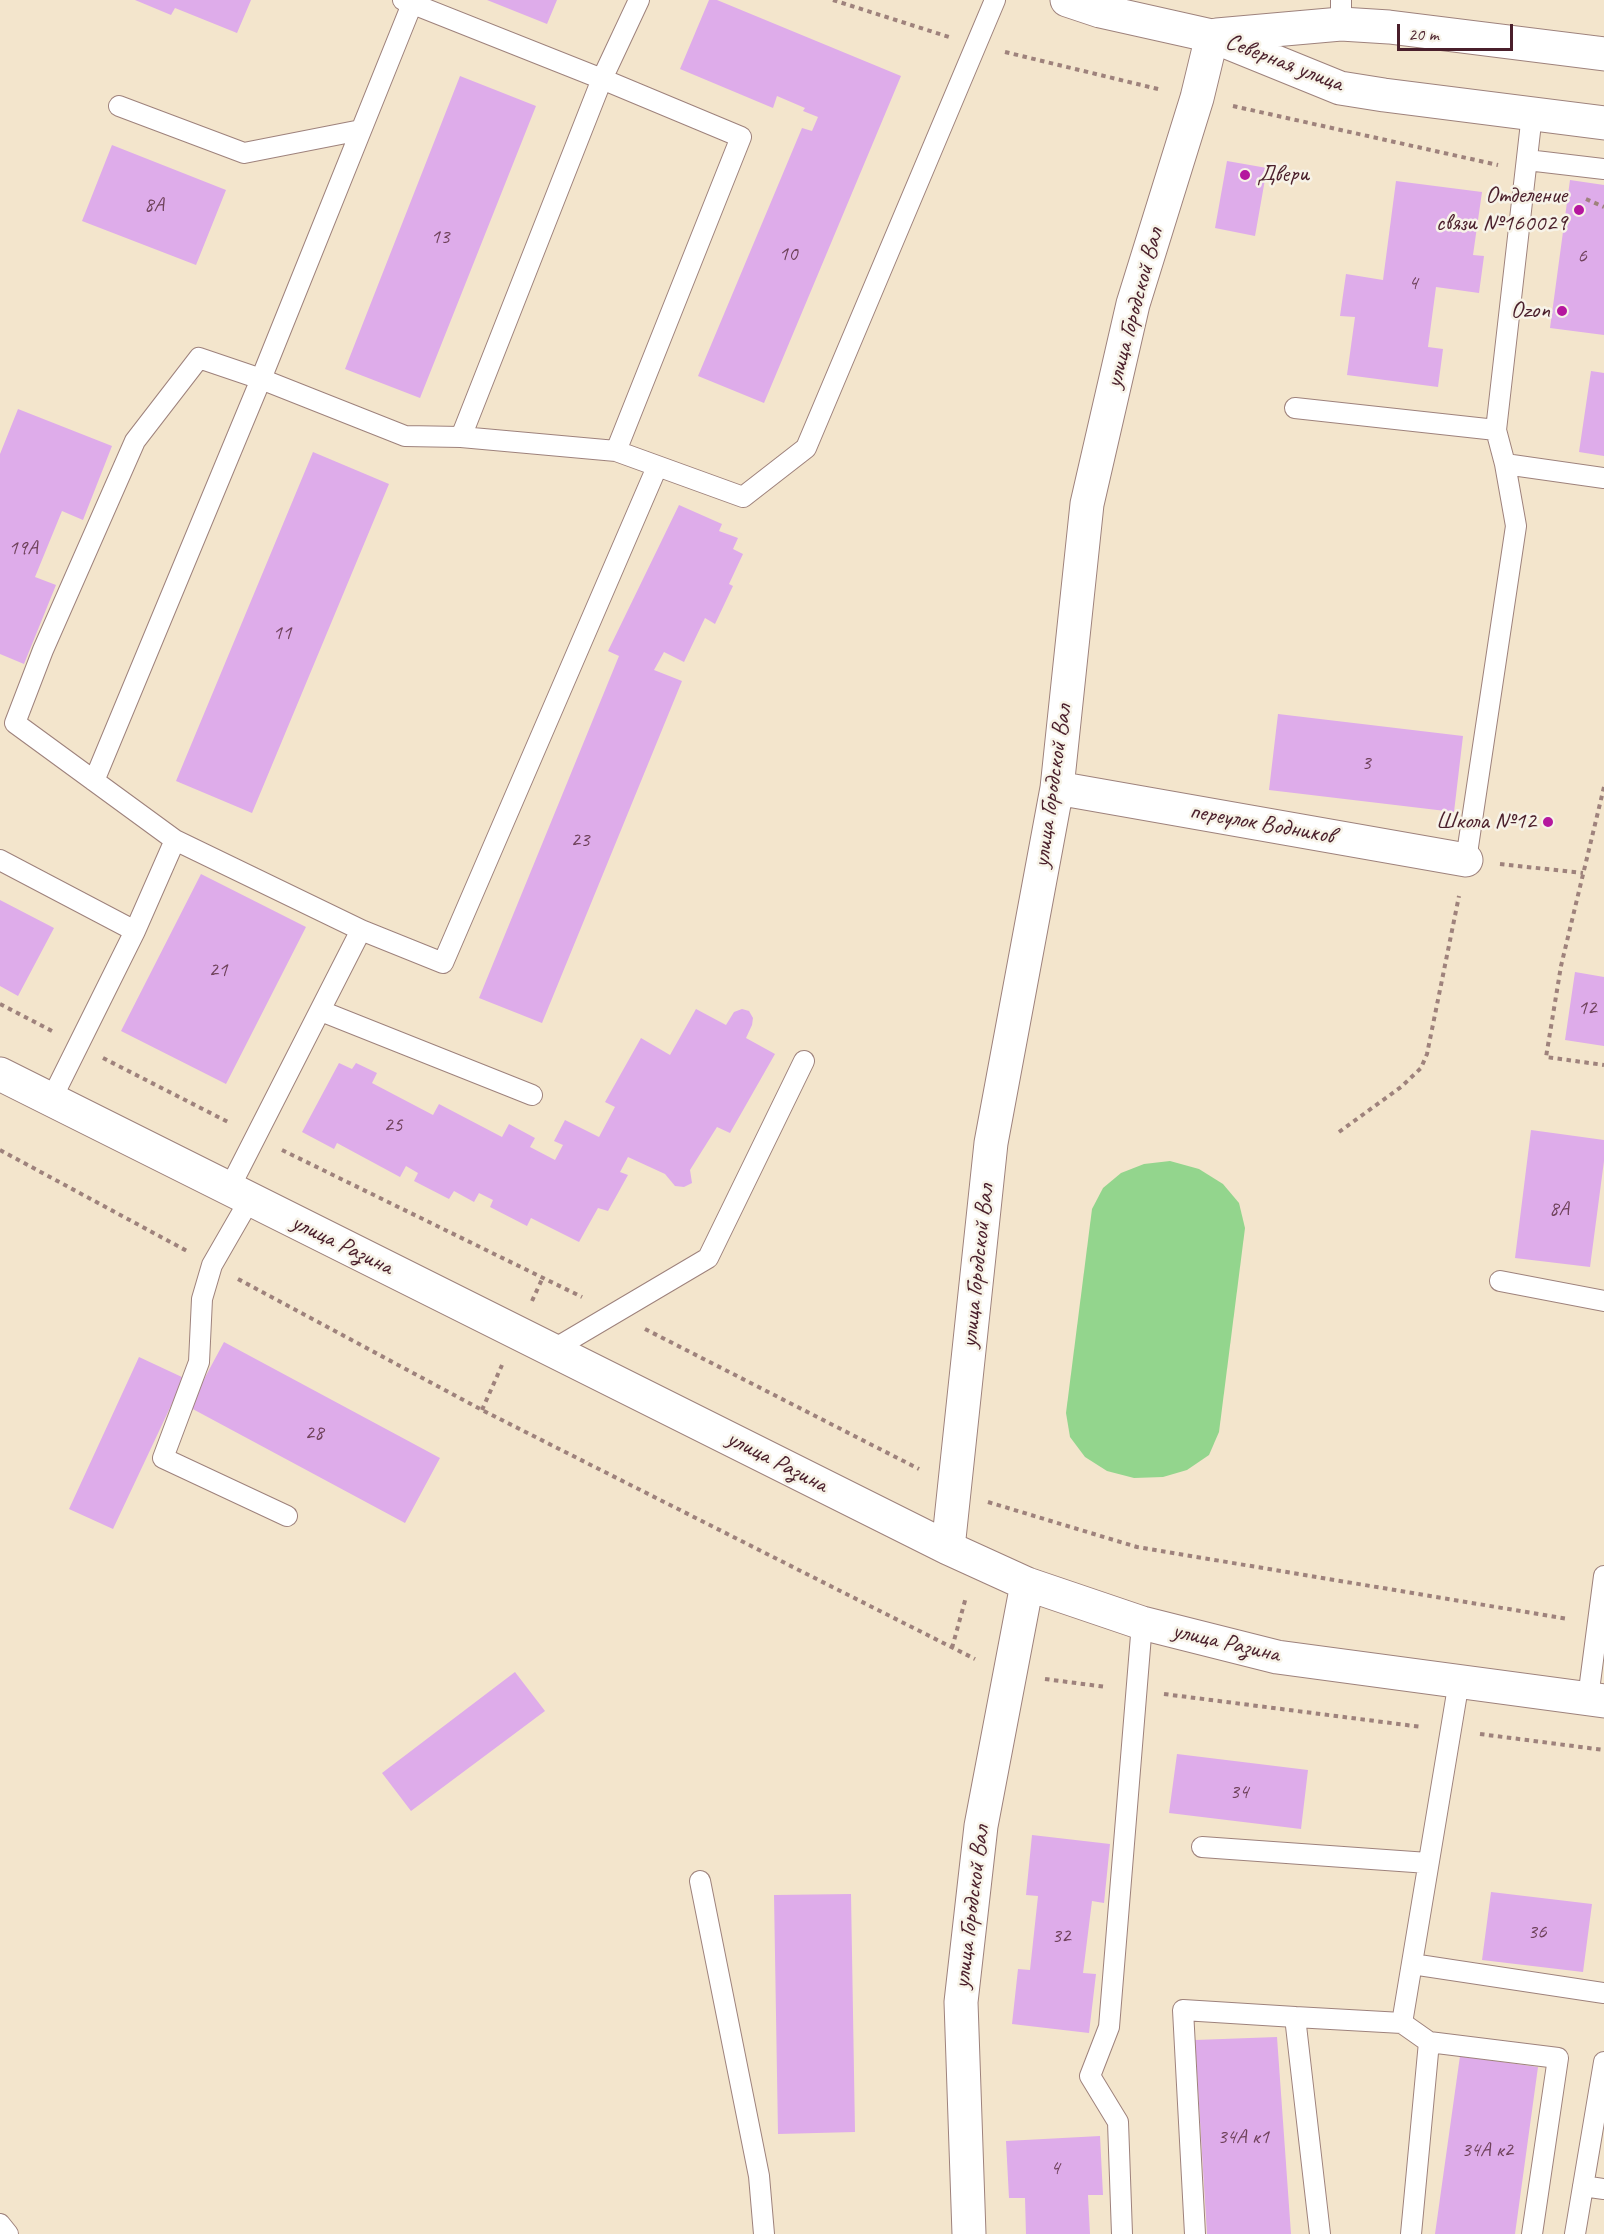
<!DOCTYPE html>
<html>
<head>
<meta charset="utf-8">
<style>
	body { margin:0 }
	#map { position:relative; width:1604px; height:2234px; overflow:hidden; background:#f3e5cc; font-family:Caveat,sans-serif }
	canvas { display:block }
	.scale { position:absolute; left:1397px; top:24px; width:116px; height:27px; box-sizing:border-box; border:3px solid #4a1f2b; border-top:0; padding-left:8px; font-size:18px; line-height:21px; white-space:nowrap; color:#4a1f2b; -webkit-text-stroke:4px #f7f3e8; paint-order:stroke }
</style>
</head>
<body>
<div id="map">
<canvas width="1604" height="2234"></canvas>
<div class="scale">20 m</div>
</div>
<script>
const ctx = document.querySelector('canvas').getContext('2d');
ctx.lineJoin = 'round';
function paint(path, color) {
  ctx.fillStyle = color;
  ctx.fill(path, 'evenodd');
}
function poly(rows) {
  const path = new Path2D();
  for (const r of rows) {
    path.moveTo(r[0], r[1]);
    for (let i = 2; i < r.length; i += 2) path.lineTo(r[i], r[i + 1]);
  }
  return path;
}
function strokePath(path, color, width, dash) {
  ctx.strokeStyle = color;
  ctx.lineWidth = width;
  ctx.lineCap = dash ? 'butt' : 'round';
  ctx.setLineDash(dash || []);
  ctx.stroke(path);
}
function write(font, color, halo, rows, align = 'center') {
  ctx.font = font + ' Caveat,sans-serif';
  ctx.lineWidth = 5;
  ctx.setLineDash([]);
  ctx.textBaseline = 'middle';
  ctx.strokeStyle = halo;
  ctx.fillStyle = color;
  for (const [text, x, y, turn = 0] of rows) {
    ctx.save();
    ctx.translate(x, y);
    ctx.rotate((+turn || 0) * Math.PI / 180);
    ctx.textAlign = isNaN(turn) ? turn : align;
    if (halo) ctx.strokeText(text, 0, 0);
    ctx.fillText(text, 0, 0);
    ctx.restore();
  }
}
const green = poly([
	[1170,1161,1199,1169,1223,1184,1239,1203,1245,1228,1219,1432,1209,1455,1187,1470,1163,1477,1134,1478,1107,1471,1085,1457,1070,1437,1066,1413,1092,1209,1103,1188,1121,1173,1144,1164]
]);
const building = poly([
	[135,0,251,0,237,33,175,8,171,15],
	[487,0,557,0,547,24],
	[709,0,717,0,901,76,764,403,698,376,802,128,812,131,818,117,803,111,805,108,777,96,773,108,680,69],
	[460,76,536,106,420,398,345,369],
	[112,145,226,190,196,265,82,221],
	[1227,161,1267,168,1255,236,1215,228],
	[1570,180,1604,185,1604,335,1550,328],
	[1396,181,1482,192,1473,255,1484,256,1479,293,1436,287,1428,347,1443,349,1438,387,1347,375,1355,317,1340,316,1346,274,1383,280],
	[1591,371,1604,373,1604,456,1579,452],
	[18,409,112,446,83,520,62,511,35,577,56,585,24,664,0,654,0,454],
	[313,452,389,484,252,813,176,781],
	[679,505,722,524,719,531,738,538,733,549,743,554,729,584,733,586,715,624,705,618,684,662,664,652,654,670,682,681,542,1023,479,998,619,656,608,651],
	[1278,714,1463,736,1454,812,1269,790],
	[201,874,306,927,226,1084,121,1031],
	[0,900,54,928,18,996,0,986],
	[1575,972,1604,977,1604,1046,1565,1040],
	[696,1009,726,1025,734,1012,742,1009,749,1011,753,1018,752,1025,746,1038,775,1054,730,1133,717,1127,690,1170,692,1183,684,1187,675,1186,665,1174,628,1157,620,1172,628,1175,608,1211,598,1208,579,1242,531,1218,527,1226,490,1207,493,1200,479,1193,474,1202,454,1191,449,1199,414,1181,418,1173,406,1166,400,1177,337,1143,334,1149,302,1132,339,1063,352,1069,356,1063,377,1073,372,1083,433,1115,439,1104,502,1137,509,1124,535,1138,530,1147,555,1160,563,1145,554,1141,565,1120,599,1137,615,1107,605,1102,641,1038,670,1055],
	[1531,1130,1604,1140,1604,1161,1590,1267,1515,1258],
	[224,1342,440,1458,405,1523,189,1407],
	[139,1357,184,1378,113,1529,69,1509],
	[515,1672,545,1711,411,1811,382,1773],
	[1177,1754,1308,1770,1301,1829,1169,1813],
	[1032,1835,1110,1844,1104,1903,1092,1901,1083,1973,1096,1974,1089,2033,1012,2024,1018,1969,1030,1970,1038,1896,1026,1895],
	[1491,1892,1592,1904,1583,1972,1482,1960],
	[851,1894,855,2132,778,2134,774,1895],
	[1277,2037,1291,2234,1207,2234,1195,2040],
	[1460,2056,1538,2067,1515,2234,1435,2234],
	[1100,2136,1103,2195,1088,2195,1090,2234,1026,2234,1025,2198,1009,2198,1006,2141]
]);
const path = poly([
	[833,0,949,37],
	[1005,52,1162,90],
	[1233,106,1498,165],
	[1586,199,1604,207],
	[1604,787,1561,966,1546,1057,1604,1065],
	[1500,864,1583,873],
	[0,1004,54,1032],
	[103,1058,230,1123],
	[1339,1132,1401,1087,1421,1068,1427,1054,1459,896],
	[0,1150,187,1251],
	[282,1150,582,1297],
	[238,1279,482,1410,975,1659],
	[532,1301,543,1277],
	[645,1329,919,1469],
	[482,1410,502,1365],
	[988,1502,1137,1547,1568,1619],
	[952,1648,966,1597],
	[1045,1679,1106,1687],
	[1164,1694,1422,1727],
	[1480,1734,1604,1750]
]);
const lane = poly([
	[403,0,602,79,461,437],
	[639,0,602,79,741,137,616,451,743,497,806,448,995,0],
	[1341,24,1341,0],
	[119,106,244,153,361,130],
	[1527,160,1604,169],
	[1295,408,1496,430],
	[1505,464,1604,478],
	[94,781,261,379,412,4],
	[175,840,15,723,43,650,135,441,199,358,261,379,405,436,461,437,616,451],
	[0,860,135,931],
	[1466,860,1516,526,1505,464,1496,430,1532,114],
	[321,1011,532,1095],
	[51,1100,135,931,175,840,361,930,443,963,657,467],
	[229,1189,361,930],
	[250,1199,212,1265,202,1299,199,1362,163,1458,287,1516],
	[1500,1281,1604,1301],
	[554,1349,708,1258,804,1061],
	[1588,1698,1604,1576],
	[1202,1847,1428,1863],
	[700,1881,759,2176,764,2234],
	[1412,1964,1604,1993],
	[1402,2023,1459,1681],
	[1429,2042,1558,2058,1532,2234],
	[1583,2186,1604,2189],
	[0,2224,8,2234],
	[1122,2234,1118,2122,1090,2076,1109,2027,1142,1623],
	[1195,2234,1183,2010,1295,2017],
	[1320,2234,1295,2017,1402,2023,1429,2042,1411,2234],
	[1575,2234,1604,2062]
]);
const street = poly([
	[1057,788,1466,860],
	[0,1074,948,1548,1027,1584,1142,1623,1277,1657,1604,1701],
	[948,1548,991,1143,1057,788,1087,504,1133,304,1197,98,1212,36],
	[969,2234,961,2002,981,1826,1027,1584]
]);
const secondary = poly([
	[1067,0,1100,11,1212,36,1340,88,1384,95,1604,123],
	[1217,35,1341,24,1389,27,1604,54]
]);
const markers = [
	[1245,175,6,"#b5179e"],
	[1579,210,6,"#b5179e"],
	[1562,311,6,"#b5179e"],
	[1548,822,6,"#b5179e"]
];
const numberNames = [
	["8А",154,205],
	["13",440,237],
	["10",788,254],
	["6",1582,256],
	["4",1413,283],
	["19А",23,548],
	["11",282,633],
	["3",1366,763],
	["23",580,840],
	["21",218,970],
	["12",1587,1008],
	["25",393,1125],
	["8А",1559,1209],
	["28",314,1433],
	["34",1239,1792],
	["36",1537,1932],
	["32",1061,1936],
	["34А к1",1243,2137],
	["34А к2",1487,2150],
	["4",1055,2168]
];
const streetNames = [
	["Северная улица",1284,63,21],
	["улица Городской Вал",1135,308,-75],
	["улица Городской Вал",1053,786,-82],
	["переулок Водников",1262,824,10],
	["улица Разина",342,1245,26],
	["улица Городской Вал",978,1266,-84],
	["улица Разина",777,1462,27],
	["улица Разина",1226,1643,13],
	["улица Городской Вал",972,1907,-83]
];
const poiNames = [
	["Двери",1257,175,"left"],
	["Отделение",1567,196],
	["связи №160029",1567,224],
	["Ozon",1550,311],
	["Школа №12",1536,822]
];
paint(green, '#93d58d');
paint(building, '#deacea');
strokePath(lane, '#9e827c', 22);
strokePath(street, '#9e827c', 35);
strokePath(secondary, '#9e827c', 35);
strokePath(path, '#9e827c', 4, [4.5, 4.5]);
strokePath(lane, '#fff', 20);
strokePath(street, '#fff', 33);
strokePath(secondary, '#fff', 33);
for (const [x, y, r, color] of markers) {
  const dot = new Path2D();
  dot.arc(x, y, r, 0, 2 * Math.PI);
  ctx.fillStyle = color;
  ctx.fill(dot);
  strokePath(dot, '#f7f3e8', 2);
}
write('21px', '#6f425b', null, numberNames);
write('24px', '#4a1f2b', '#f7f3e8', streetNames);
write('24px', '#4a1f2b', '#f7f3e8', poiNames, 'right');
</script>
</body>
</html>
